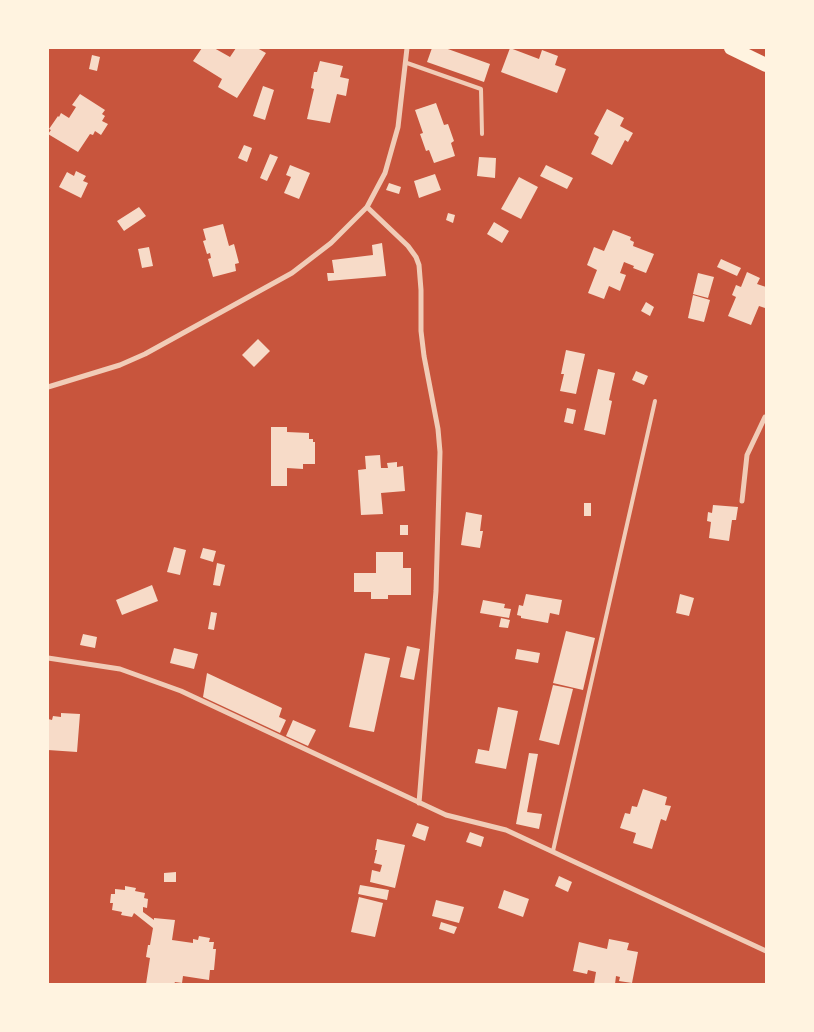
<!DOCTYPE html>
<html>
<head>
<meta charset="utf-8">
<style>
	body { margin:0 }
	#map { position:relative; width:814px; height:1032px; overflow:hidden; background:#c8553d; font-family:"Roboto Condensed",sans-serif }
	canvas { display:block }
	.frame { position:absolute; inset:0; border:49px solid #fff3e0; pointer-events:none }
</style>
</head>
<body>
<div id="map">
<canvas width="814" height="1032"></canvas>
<div class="frame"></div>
</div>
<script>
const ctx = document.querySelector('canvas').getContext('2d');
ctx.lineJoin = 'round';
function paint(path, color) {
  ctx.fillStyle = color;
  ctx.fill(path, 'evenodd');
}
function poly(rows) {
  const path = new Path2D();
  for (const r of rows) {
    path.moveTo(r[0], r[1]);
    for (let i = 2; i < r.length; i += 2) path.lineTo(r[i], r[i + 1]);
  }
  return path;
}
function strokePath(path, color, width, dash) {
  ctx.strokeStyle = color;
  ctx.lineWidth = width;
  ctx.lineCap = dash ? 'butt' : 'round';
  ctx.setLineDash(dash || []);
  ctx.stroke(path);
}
const building = poly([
	[202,48,214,48,230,57,236,48,257,48,266,53,237,98,218,87,222,79,193,61],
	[432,48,445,48,490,64,484,82,427,62],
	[510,48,539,59,542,50,558,56,555,65,566,69,557,93,501,72],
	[92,55,100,57,97,71,89,69],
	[320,61,343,66,340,77,349,79,346,96,337,94,330,123,307,119,314,89,311,88,314,72,317,72],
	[263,86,274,90,265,120,253,116],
	[80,94,105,110,102,114,105,116,102,121,108,124,101,135,95,131,93,135,90,134,78,152,48,134,51,130,49,129,58,116,59,117,61,113,69,118,76,107,72,105],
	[436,103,444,125,448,124,454,141,451,143,455,156,434,163,429,150,426,151,420,134,423,133,415,110],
	[607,109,624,118,620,126,633,133,628,142,625,140,612,165,591,154,599,137,594,134],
	[244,145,252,148,247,162,238,158],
	[270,154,278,157,267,181,260,178],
	[479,157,496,158,495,178,477,176],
	[290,165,310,173,299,199,284,193,291,177,286,175],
	[546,165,573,178,567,189,540,176],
	[76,171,86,176,83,181,88,183,81,198,59,187,67,172,74,176],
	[435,174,441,190,419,198,414,181],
	[519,177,538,187,521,219,501,209],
	[389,183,401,187,399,194,386,190],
	[139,207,146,216,124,231,117,221],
	[448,213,455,215,453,223,446,220],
	[494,222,509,231,502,243,487,234],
	[223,224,229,246,234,244,239,263,235,264,236,271,213,277,208,259,211,258,210,253,207,254,203,241,206,240,203,229],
	[613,230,631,237,630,240,634,242,633,246,654,254,646,273,633,268,634,266,624,262,620,273,626,275,620,291,609,286,604,299,588,293,597,270,587,265,594,247,604,251],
	[382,243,386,276,328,281,327,273,334,273,332,260,373,255,372,245],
	[149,247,153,266,142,268,138,249],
	[721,259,741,268,737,276,717,267],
	[747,272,760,278,757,284,766,287,766,304,765,308,759,306,751,325,728,316,736,297,732,295,736,285,741,287],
	[698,273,714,277,708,298,693,294],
	[693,295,710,300,704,322,688,318],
	[646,302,654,307,650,316,641,311],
	[258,339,270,351,254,367,242,355],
	[566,350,585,354,576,394,560,391,564,374,561,374],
	[598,369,615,373,609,400,612,401,605,435,584,430],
	[636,371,648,376,644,385,632,380],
	[567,408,576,410,573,424,564,422],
	[271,427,287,427,287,432,309,433,309,439,313,439,313,442,315,442,315,464,303,464,303,469,287,468,287,486,271,486],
	[380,455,381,468,388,468,387,463,397,462,397,467,403,466,405,491,381,493,383,514,361,515,358,470,366,469,365,456],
	[584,503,591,503,591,516,584,516],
	[713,505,738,507,736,520,732,520,729,541,709,538,711,522,707,521,708,512,712,513],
	[466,512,482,515,480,531,483,531,480,548,461,545],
	[400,525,408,525,408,535,400,535],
	[174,547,186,550,180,575,167,572],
	[203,548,216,551,213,562,200,558],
	[376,552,403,552,403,568,411,568,411,595,388,595,388,599,371,599,371,592,354,592,354,573,376,573],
	[217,563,225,565,220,586,213,585],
	[152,585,158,601,122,615,116,600],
	[526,594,562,600,559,615,550,613,548,623,521,618,521,616,517,615,519,605,523,606],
	[680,594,694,598,689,616,676,613],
	[483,600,505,604,504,608,511,609,509,618,480,613],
	[211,612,217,613,214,630,208,629],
	[501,618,510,620,508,628,499,627],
	[566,631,595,638,583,690,553,683],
	[83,634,97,637,95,648,80,645],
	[407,646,420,649,414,680,400,677],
	[174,648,198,654,194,669,170,663],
	[517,649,540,653,538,663,515,659],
	[365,653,390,658,374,732,349,727],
	[207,673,282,708,279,717,286,720,280,733,203,697],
	[553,685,573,689,559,745,539,740],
	[498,707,518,711,506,769,475,763,478,749,489,751],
	[61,713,80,714,77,752,48,750,48,719,52,720,53,716,61,717],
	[293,720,316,730,308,746,286,736],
	[529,753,538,754,527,812,542,814,539,829,516,824],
	[643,789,667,797,665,805,671,806,666,821,661,819,652,849,633,843,636,833,620,828,625,813,630,814,632,806,637,807],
	[417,823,429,827,425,841,412,836],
	[470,832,484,837,481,847,466,842],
	[377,839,405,845,395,888,370,882,372,870,380,872,382,865,374,863,377,850,375,850],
	[176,872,176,882,164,882,164,873],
	[559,876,572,882,568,892,555,886],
	[360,885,389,890,387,900,358,894],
	[125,886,136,888,135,891,145,893,144,898,148,899,147,908,143,907,143,912,154,920,154,918,175,920,172,940,193,943,193,939,198,940,199,936,210,938,209,942,214,942,213,949,216,949,214,970,210,970,209,980,183,976,182,983,175,982,174,984,146,984,150,958,146,957,148,945,150,945,153,928,134,913,132,917,121,915,122,912,112,910,113,903,110,903,111,894,115,894,115,889,125,890],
	[504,890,529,899,523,917,498,908],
	[359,897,383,903,375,937,351,932],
	[436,900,464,907,459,923,432,916],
	[441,922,457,927,454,934,439,929],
	[609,939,629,943,627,950,638,952,632,983,619,981,620,977,616,976,615,984,594,984,596,972,588,970,587,974,573,971,579,942,607,949]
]);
const service = poly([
	[407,63,481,89,482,134],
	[553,851,655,401]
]);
const minor = poly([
	[367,207,408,246,416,257,419,265,421,290,421,331,424,356,438,429,440,452,436,591,419,803],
	[48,387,120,365,145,354,292,273,331,243,367,207,385,173,398,127,407,48],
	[742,501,747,455,765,417,766,417],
	[48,658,120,669,181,691,446,815,506,830,766,951]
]);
const trunk = poly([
	[731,48,766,65]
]);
paint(building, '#f7dbc8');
strokePath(service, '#f1ccb7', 4);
strokePath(minor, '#f1ccb7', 5);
strokePath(trunk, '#fff3e0', 14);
</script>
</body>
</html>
